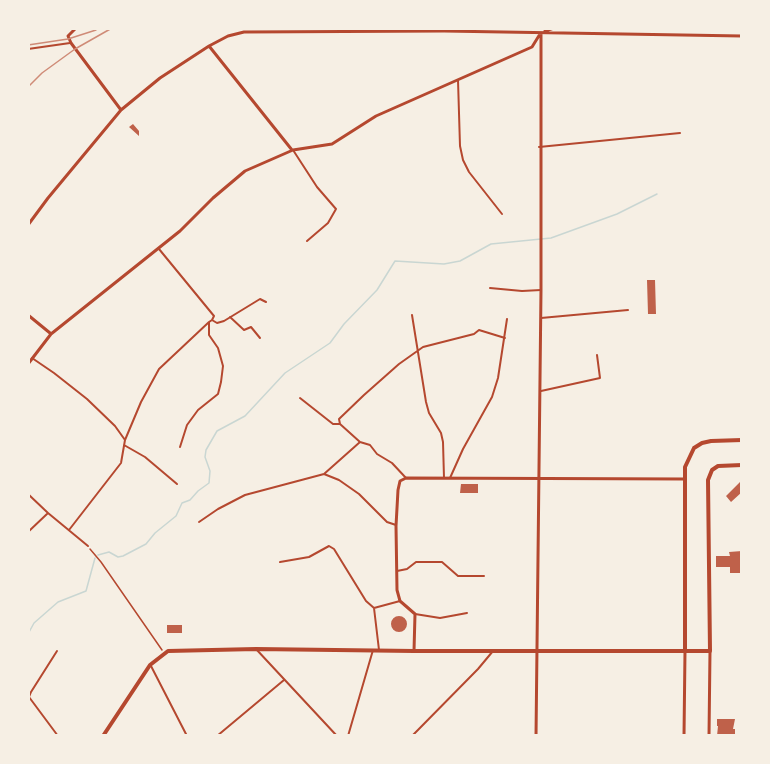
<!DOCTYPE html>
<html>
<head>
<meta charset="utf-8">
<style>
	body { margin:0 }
	#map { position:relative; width:770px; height:764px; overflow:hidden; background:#f6efe4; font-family:"Playfair Display",serif }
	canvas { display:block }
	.frame { position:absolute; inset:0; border:30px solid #f6efe4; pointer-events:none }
</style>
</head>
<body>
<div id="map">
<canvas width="770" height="764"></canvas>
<div class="frame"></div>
</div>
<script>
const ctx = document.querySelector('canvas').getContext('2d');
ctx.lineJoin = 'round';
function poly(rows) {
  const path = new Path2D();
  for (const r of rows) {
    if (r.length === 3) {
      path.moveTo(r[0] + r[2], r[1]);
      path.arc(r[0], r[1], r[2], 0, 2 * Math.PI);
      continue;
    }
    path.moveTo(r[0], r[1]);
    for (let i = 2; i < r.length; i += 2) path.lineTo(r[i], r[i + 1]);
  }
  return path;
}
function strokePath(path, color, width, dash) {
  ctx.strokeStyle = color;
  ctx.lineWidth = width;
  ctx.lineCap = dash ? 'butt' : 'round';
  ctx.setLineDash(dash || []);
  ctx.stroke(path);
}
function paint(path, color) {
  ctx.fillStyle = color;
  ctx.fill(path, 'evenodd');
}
const stream = poly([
	[98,555,109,552,118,557,123,556,146,544,155,533,176,516,182,503,190,500,198,491,209,483,210,471,205,457,206,450,217,431,245,416,285,373,330,343,344,324,377,290,395,261,444,264,460,261,491,244,551,238,617,214,657,194],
	[28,634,34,623,58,602,86,591,95,558]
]);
const building = poly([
	[133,124,139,131,139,136,129,127],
	[647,280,655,280,656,314,648,314],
	[740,482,742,492,731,502,726,496],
	[461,484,478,484,478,493,460,493],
	[742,551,742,573,730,573,730,567,716,567,716,556,730,556,729,552],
	[399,624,8],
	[167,625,182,625,182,633,167,633],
	[717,719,735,719,733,729,735,729,735,736,717,736,718,726,717,726]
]);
const path = poly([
	[90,549,101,562,162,650]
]);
const minor = poly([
	[28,49,70,43],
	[458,80,460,146,463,160,469,172,502,214],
	[539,147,680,133],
	[293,150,317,187,336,209,328,223,307,241],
	[159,249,214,316,212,320],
	[490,288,522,291,541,290],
	[412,315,426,402,429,413,441,433,443,442,444,478],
	[230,317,244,330,251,327,260,338],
	[541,318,628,310],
	[32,358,54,373,87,399,115,426,125,440,121,463,69,530],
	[541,391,600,378,597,355],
	[300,398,333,424,340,424,360,442,324,474],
	[340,424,339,419,364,395,399,364,423,347,474,334,479,330,505,338],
	[125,440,141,402,159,369,209,322],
	[360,442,370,445,377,454,392,463,406,478],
	[124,445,145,457,177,484],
	[180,447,187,425,198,410,218,394,221,382,223,366,218,348,209,335,209,322,212,320,217,323,224,321,260,299,266,302],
	[450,478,463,449,492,397,498,378,507,319],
	[28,494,48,513,88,546],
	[199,522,218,509,245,495,324,474,339,480,359,494,387,522,396,525],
	[28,532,48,513],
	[280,562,309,557,329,546,334,549,366,601,374,608,379,650],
	[397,571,407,569,416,562,442,562,458,576,484,576],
	[374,608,400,601],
	[415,614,440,618,467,613],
	[256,649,337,736],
	[57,651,31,692,29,697,58,736],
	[151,666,187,736],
	[217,736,284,680],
	[348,736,373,650],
	[412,736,478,669,493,651]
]);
const tertiary = poly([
	[76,28,68,36,71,43,121,110],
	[545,31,554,28],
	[209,46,292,150],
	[28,225,48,198,121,110,160,78,209,46,228,36,244,32,444,31,742,36],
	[28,315,50,333],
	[28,364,51,334,180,231,213,198,245,171,293,150,332,144,376,116,532,47,540,34],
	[414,651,415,614,400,601,397,590,396,526,398,490,400,481,406,478,685,479],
	[536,736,541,290,541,33]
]);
const secondary = poly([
	[684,736,685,651],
	[709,736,710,651]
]);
const primary = poly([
	[685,651,685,467,694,448,702,443,711,441,742,440],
	[103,736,150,665,168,651,256,649,414,651,710,651,708,480,712,470,718,466,742,465]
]);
const rail = poly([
	[28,45,68,39,96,30],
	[28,87,42,73,75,49,112,28]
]);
strokePath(stream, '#c9d6d2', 1.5);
paint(building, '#bf614a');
strokePath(path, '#b5482f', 1.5);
strokePath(minor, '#b5482f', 2);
strokePath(tertiary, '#b5482f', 3);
strokePath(secondary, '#b5482f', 3);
strokePath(primary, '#b5482f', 4);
strokePath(rail, '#cf8b77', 1.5);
</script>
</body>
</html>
